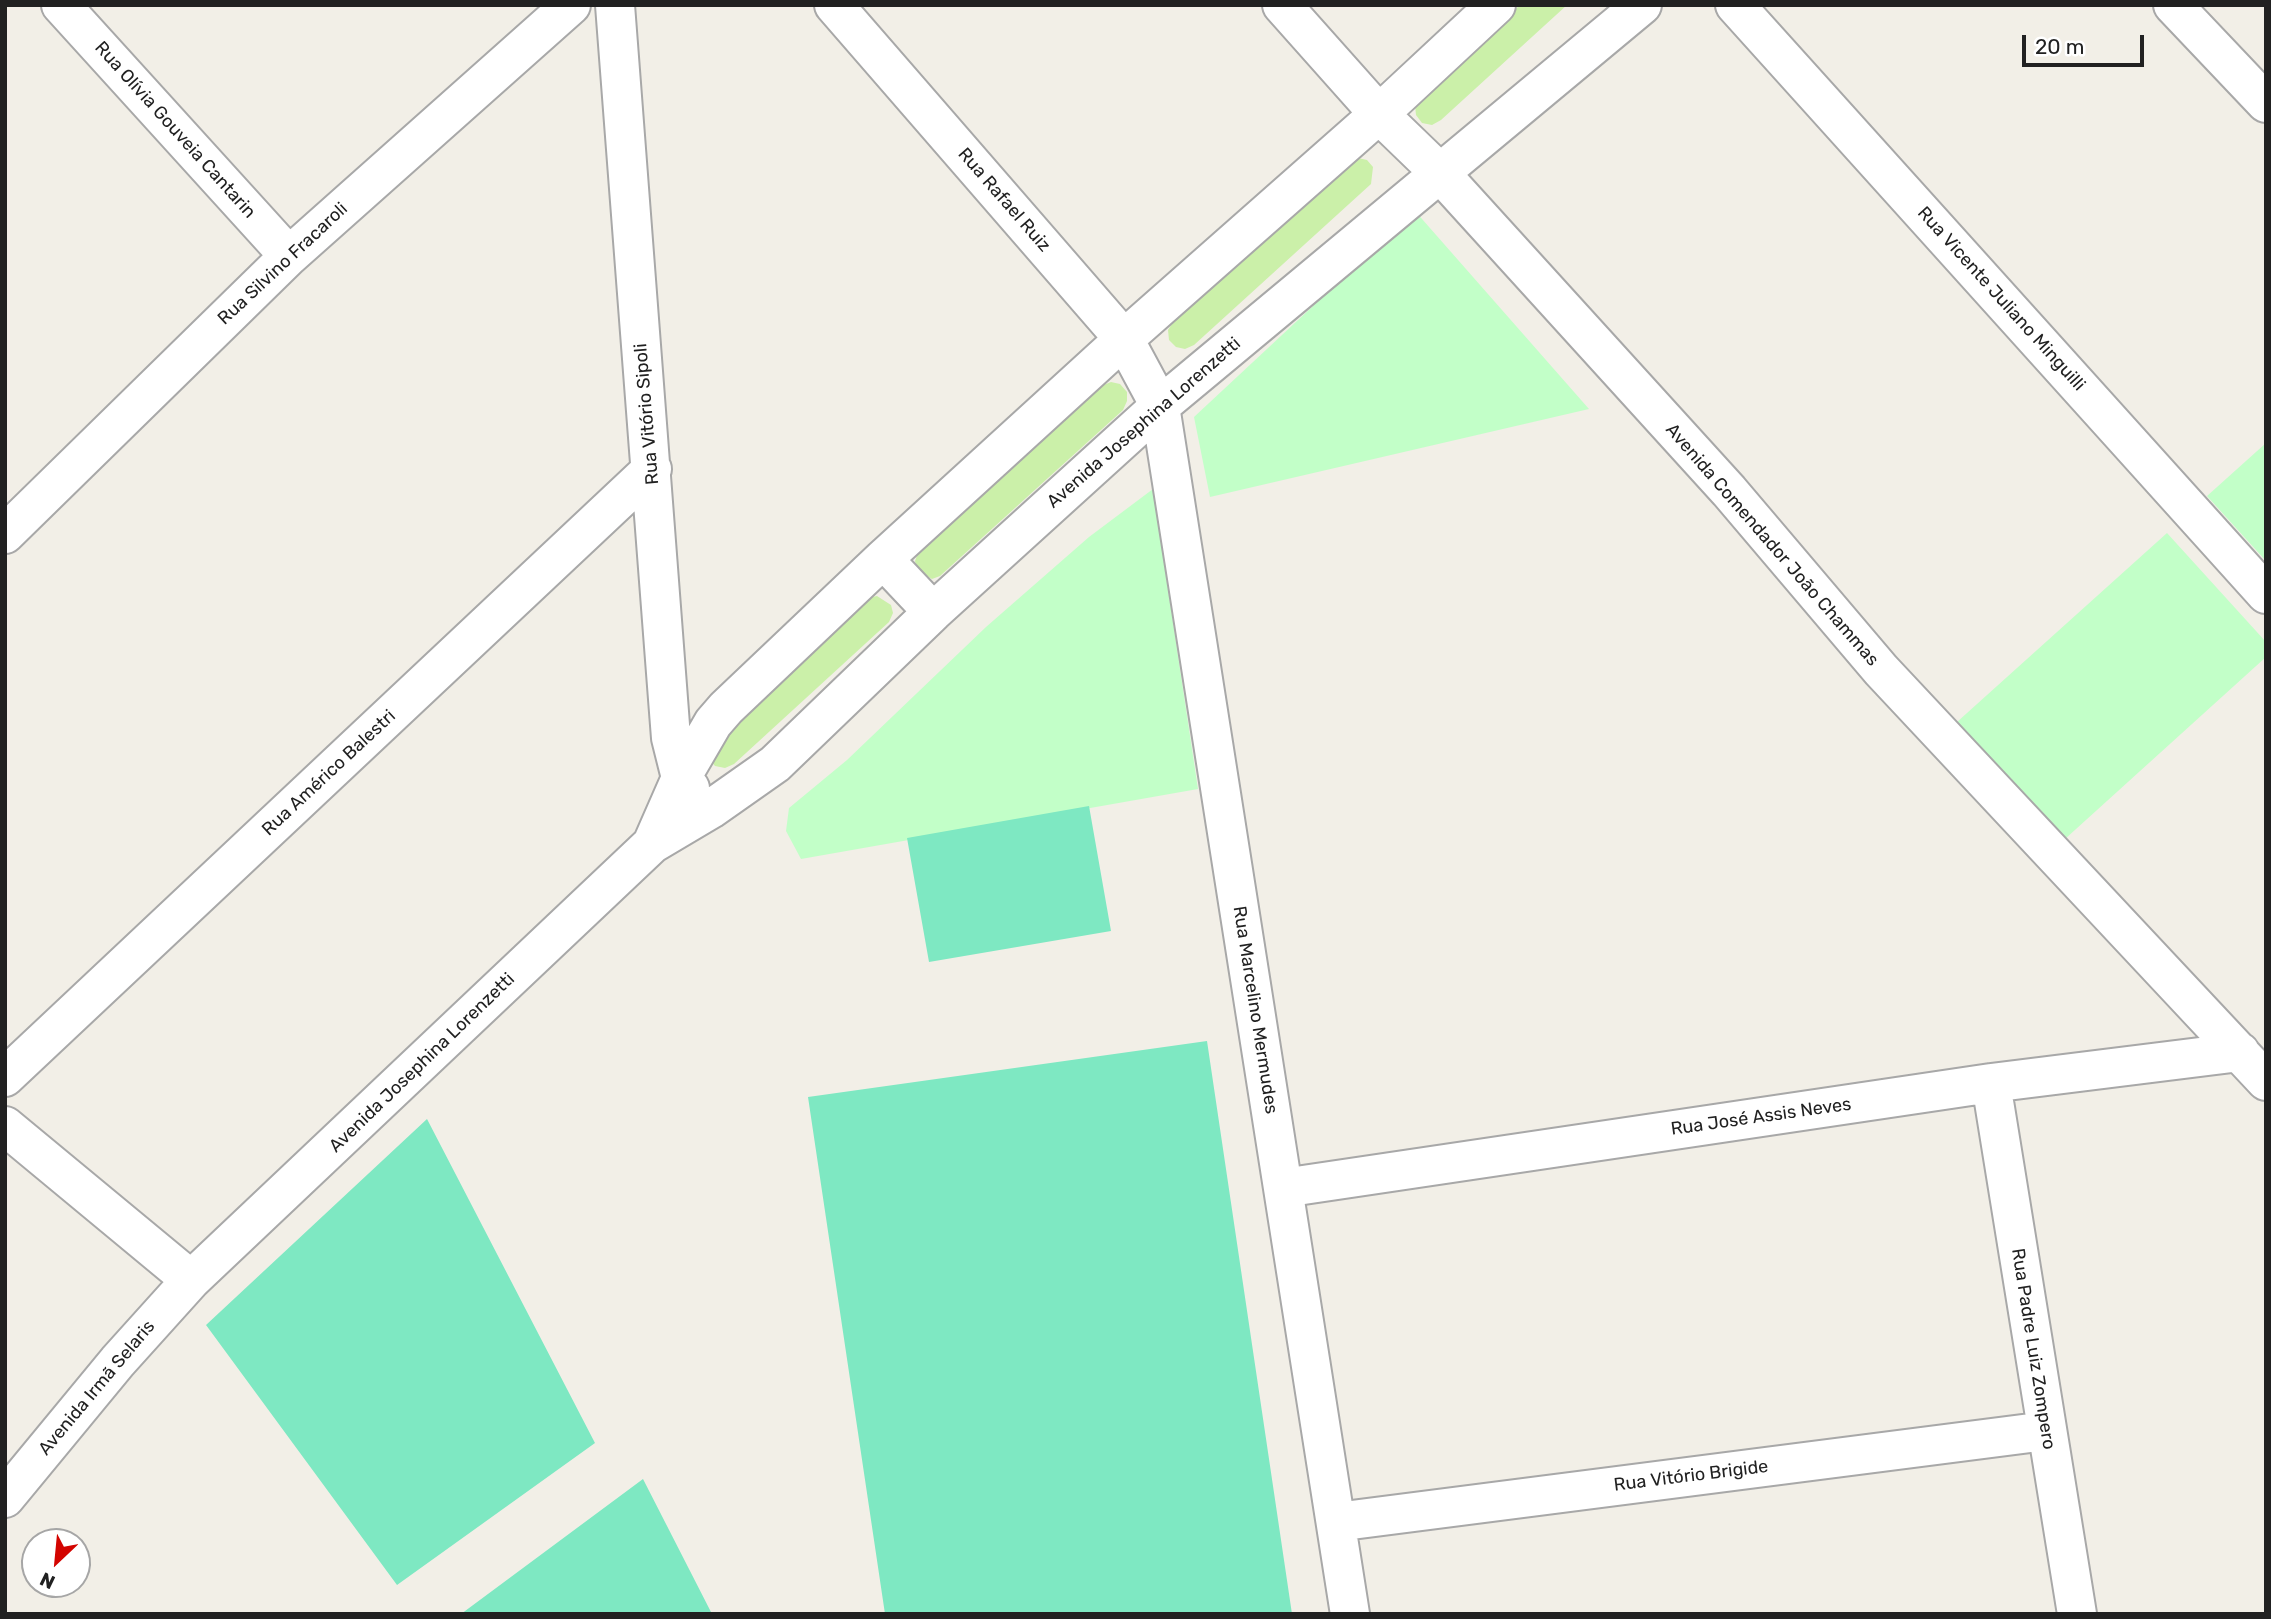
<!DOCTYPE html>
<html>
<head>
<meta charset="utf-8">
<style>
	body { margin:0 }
	#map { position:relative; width:2271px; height:1619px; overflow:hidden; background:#f2efe7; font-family:Rubik,sans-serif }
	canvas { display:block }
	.frame { position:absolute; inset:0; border:7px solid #212121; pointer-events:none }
	.north { position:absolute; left:21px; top:1528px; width:70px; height:70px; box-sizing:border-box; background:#fff; border:2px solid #a6a6a6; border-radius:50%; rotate:206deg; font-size:19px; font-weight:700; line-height:28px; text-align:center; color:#212121 }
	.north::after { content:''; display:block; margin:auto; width:24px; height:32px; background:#d30400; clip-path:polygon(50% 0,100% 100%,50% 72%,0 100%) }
	.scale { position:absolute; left:2022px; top:35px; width:122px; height:32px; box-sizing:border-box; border:4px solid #212121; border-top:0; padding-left:9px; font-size:21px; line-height:24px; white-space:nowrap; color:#212121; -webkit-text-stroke:5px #fff; paint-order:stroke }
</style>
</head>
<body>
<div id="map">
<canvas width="2271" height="1619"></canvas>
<div class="frame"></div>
<div class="north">N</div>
<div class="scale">20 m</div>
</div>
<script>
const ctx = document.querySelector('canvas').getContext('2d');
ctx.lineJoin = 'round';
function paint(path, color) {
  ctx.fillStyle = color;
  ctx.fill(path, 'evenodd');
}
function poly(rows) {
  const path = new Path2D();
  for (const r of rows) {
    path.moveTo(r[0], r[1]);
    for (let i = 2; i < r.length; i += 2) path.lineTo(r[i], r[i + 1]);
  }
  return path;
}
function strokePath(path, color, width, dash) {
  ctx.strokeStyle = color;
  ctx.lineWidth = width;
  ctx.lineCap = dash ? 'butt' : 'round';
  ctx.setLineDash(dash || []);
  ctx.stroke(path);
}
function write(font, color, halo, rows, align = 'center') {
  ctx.font = font + ' Rubik,sans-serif';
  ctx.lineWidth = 5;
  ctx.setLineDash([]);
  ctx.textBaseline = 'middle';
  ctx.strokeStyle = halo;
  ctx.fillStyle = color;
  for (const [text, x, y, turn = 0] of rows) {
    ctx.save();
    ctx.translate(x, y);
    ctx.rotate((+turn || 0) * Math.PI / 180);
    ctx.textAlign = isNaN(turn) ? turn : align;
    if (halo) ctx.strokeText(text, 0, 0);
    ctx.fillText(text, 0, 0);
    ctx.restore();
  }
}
const grass = poly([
	[1520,5,1567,5,1441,120,1432,125,1422,123,1416,115,1415,105,1420,96],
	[1358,158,1367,160,1373,167,1371,184,1194,345,1185,349,1176,347,1169,340,1168,330,1173,322,1349,160],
	[1111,382,1120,384,1127,392,1127,401,1123,410,940,576,932,579,917,570,915,561,918,553,1101,386],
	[877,596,891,605,893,613,889,622,734,764,725,768,715,766,709,759,712,740,868,598]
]);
const park = poly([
	[1415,211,1589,409,1210,497,1194,417],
	[2266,443,2266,561,2207,496],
	[1153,489,1198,789,801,859,786,831,789,808,847,760,986,627,1089,537],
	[2167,533,2266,642,2266,657,2065,839,1957,722]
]);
const pitch = poly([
	[1089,806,1111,931,929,962,907,838],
	[1207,1041,1292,1614,885,1614,808,1097],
	[427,1119,595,1443,397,1585,206,1325],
	[643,1479,712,1614,461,1614]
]);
const minor = poly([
	[61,5,289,256],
	[615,5,671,738,681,778,690,788],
	[834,5,1124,339,1160,406,1350,1614],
	[1282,5,1379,114,1439,172,1729,491,1881,670,2266,1081],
	[1735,5,2266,594],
	[2173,5,2266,103],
	[5,534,289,256,571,5],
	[883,559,933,612],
	[652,844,681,778,713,723,726,708,883,559,1124,339,1379,114,1496,5],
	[5,1077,652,469],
	[1991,1083,2077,1614],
	[5,1126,191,1280],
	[1283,1188,1991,1083,2240,1052],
	[5,1498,118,1361,191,1280,652,844,711,809,775,764,933,612,1160,406,1642,5],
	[1336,1522,2046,1431]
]);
const streetNames = [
	["Rua Olívia Gouveia Cantarin",175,130,48],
	["Rua Rafael Ruiz",1004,200,49],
	["Rua Silvino Fracaroli",283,264,-43],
	["Rua Vicente Juliano Minguilli",2001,299,48],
	["Rua Vitório Sipoli",647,414,-95],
	["Avenida Josephina Lorenzetti",1144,423,-41],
	["Avenida Comendador João Chammas",1772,545,49],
	["Rua Américo Balestri",329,773,-43],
	["Rua Marcelino Mermudes",1255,1010,81],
	["Avenida Josephina Lorenzetti",422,1063,-44],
	["Rua José Assis Neves",1761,1117,-8],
	["Rua Padre Luiz Zompero",2033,1349,81],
	["Avenida Irmã Selaris",97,1388,-50],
	["Rua Vitório Brigide",1691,1476,-7]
];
paint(grass, '#cbf0a9');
paint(park, '#c2ffc8');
paint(pitch, '#7ee8c2');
strokePath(minor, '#a8a8a8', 42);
strokePath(minor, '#fff', 38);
write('18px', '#212121', '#fff', streetNames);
</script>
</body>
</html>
